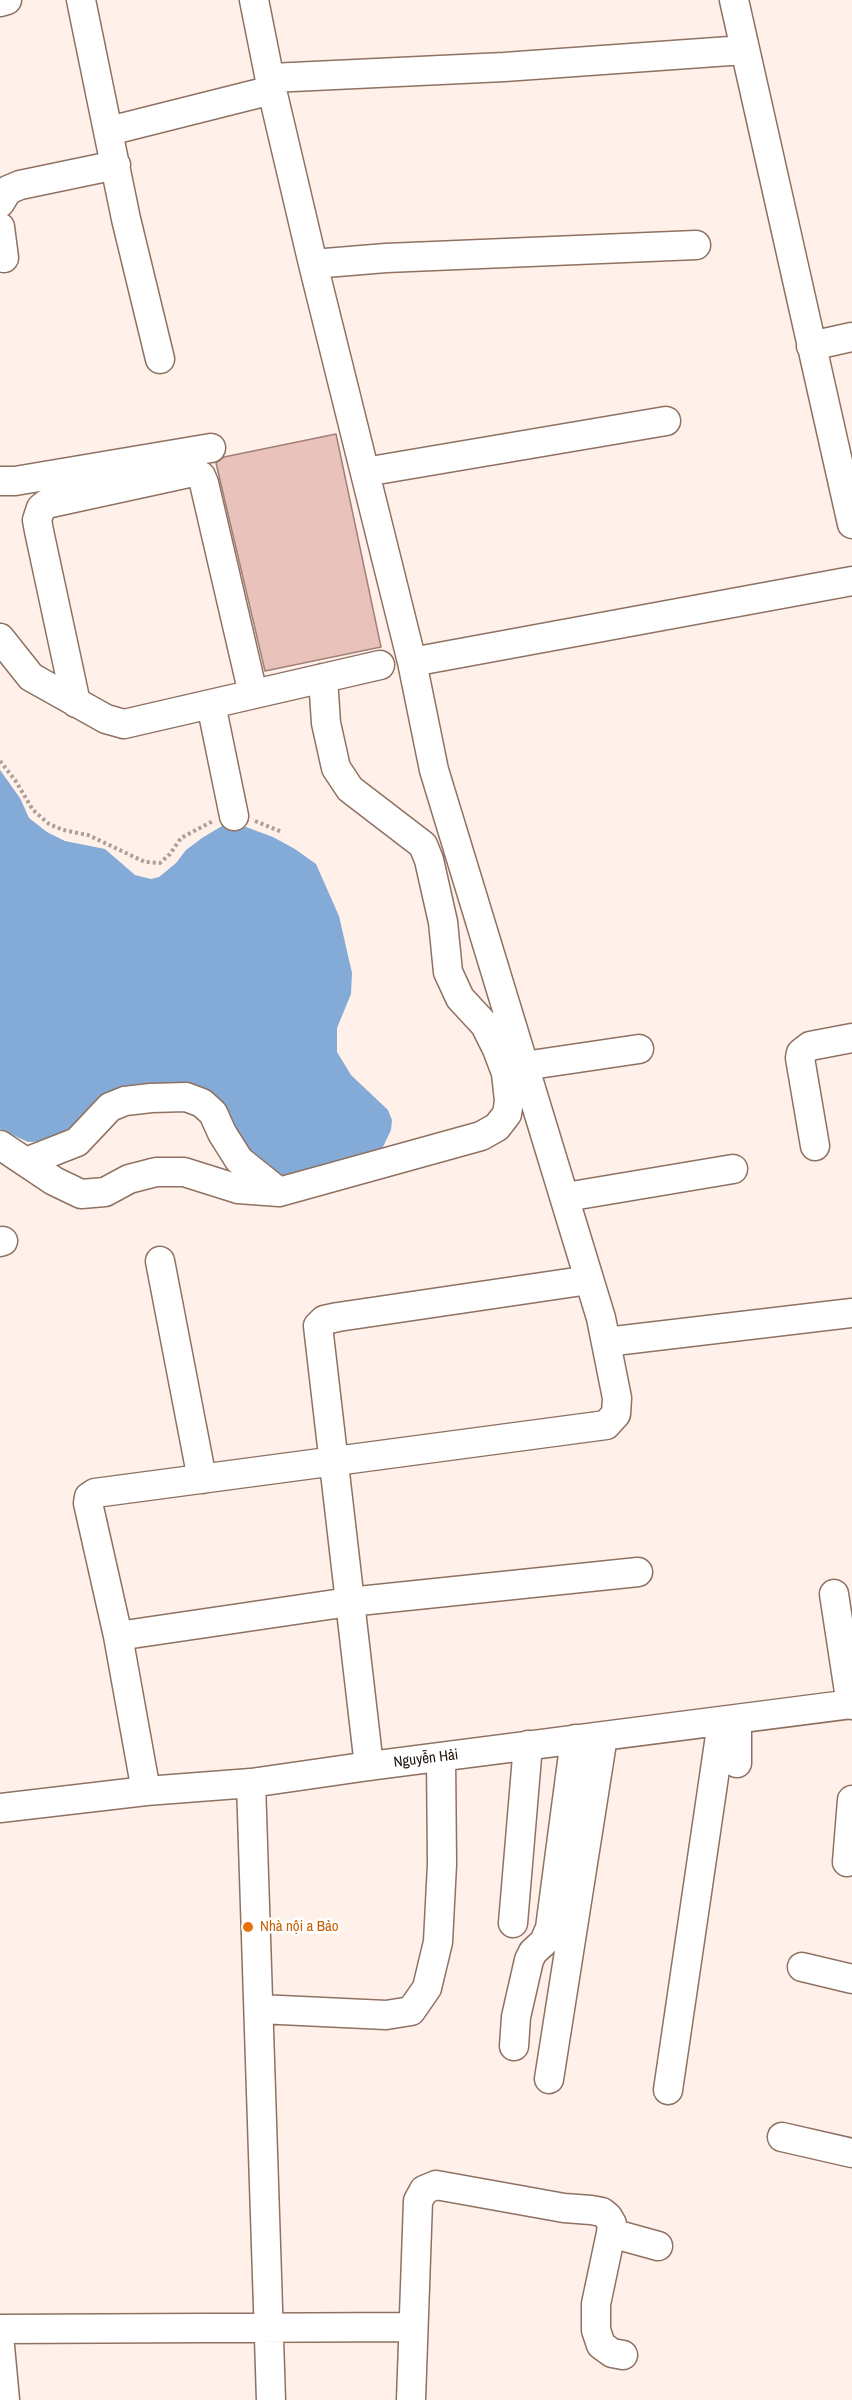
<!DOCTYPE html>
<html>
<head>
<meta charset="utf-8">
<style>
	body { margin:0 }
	canvas { display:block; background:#fff1ea }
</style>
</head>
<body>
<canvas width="852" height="2400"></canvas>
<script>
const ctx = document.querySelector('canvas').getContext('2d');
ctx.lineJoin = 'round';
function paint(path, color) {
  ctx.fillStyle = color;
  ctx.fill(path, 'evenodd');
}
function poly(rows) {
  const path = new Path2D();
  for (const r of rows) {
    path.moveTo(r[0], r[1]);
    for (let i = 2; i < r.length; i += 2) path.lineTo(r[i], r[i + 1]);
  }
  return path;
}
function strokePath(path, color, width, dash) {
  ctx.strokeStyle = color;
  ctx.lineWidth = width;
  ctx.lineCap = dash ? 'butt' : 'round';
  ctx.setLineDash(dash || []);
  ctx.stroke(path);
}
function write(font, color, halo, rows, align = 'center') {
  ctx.font = font + ' "Archivo Narrow",sans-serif';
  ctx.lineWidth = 5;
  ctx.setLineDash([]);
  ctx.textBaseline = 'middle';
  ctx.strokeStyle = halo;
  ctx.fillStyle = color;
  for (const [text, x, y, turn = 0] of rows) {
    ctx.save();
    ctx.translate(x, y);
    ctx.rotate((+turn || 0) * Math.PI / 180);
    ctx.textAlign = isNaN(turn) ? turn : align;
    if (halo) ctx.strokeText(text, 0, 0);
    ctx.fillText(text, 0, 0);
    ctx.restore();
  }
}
const water = poly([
	[0,770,20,798,29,818,47,832,65,841,105,849,135,875,151,879,159,877,176,863,186,850,202,838,222,826,238,824,273,837,295,849,316,864,339,916,352,973,351,994,337,1028,337,1052,351,1075,388,1110,392,1120,391,1130,382,1149,362,1162,283,1178,174,1088,72,1135,47,1141,28,1142,0,1129]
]);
const building = poly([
	[336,434,381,647,265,671,216,463,224,457,336,434]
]);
const path = poly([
	[0,761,15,780,33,810,49,824,63,830,88,835,145,862,160,863,170,854,181,838,213,821],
	[255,821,282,832]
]);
const minor = poly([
	[81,0,126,219,160,359],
	[734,0,852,524],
	[0,2,7,0],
	[271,78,504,67,744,50],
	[109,131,272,90],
	[0,203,8,190,20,185,116,165],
	[0,227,4,258],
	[313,264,386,258,696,245],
	[811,346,852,337],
	[365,472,666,421],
	[0,481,15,481,211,448],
	[0,638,31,677,106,719,124,724,380,665],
	[412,662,852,581],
	[76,703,39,531,37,520,41,508,46,504,193,472,201,476,204,483,253,694],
	[211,704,234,816],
	[524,1066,639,1049],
	[0,1145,54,1181,81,1194,105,1192,129,1179,156,1172,184,1172,238,1189,279,1192,481,1136,497,1127,507,1114,509,1101,506,1073,497,1049,485,1025,460,998,448,972,443,922,429,860,423,845,350,789,336,768,326,723,323,678],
	[815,1146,800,1058,801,1053,810,1046,852,1038],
	[26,1162,77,1142,110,1107,125,1101,151,1098,186,1097,202,1103,213,1113,222,1133,239,1160,279,1192],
	[566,1197,733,1169],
	[0,1242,3,1241],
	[160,1261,202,1479],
	[606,1342,852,1313],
	[834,1594,851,1705],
	[118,1636,349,1602,638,1572],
	[737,1720,737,1763],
	[369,1766,318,1326,324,1320,338,1317,589,1280],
	[251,1783,271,2400],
	[146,1791,118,1636,88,1503,89,1497,95,1493,606,1425,616,1414,617,1398,601,1318,434,770,412,662,313,264,272,90,254,0],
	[0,1808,146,1791,251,1783,369,1766,852,1704],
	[847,1862,852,1800],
	[513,1923,528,1745],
	[802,1967,852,1979],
	[259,2009,386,2015,411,2011,427,1988,438,1942,442,1864,441,1757],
	[514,2046,516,2017,529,1960,533,1952,544,1942,550,1928,575,1739],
	[549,2079,603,1736],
	[668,2090,722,1722],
	[782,2137,852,2153],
	[611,2233,658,2246],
	[0,2329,412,2327],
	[0,2346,5,2400],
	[411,2400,418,2201,424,2190,436,2185,564,2208,591,2210,602,2212,608,2217,612,2224,611,2233,596,2304,596,2330,601,2345,612,2353,623,2355]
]);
const markers = [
	[248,1927,6,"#e8710a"]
];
const streetNames = [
	["Nguyễn Hải",426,1759,-7]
];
const foodNames = [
	["Nhà nội a Bảo",260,1927]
];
paint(water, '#84abd7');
paint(building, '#e9c3bb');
strokePath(building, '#a27f78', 1.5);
strokePath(minor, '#8f7161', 31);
strokePath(path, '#ac9f98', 4, [3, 3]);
strokePath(minor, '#fff', 28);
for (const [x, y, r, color] of markers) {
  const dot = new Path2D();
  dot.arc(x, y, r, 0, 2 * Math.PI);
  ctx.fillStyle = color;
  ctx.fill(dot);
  strokePath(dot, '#fff', 2);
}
write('15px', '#21160f', '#fff', streetNames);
write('15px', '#c56008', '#fff', foodNames, 'left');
</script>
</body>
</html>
